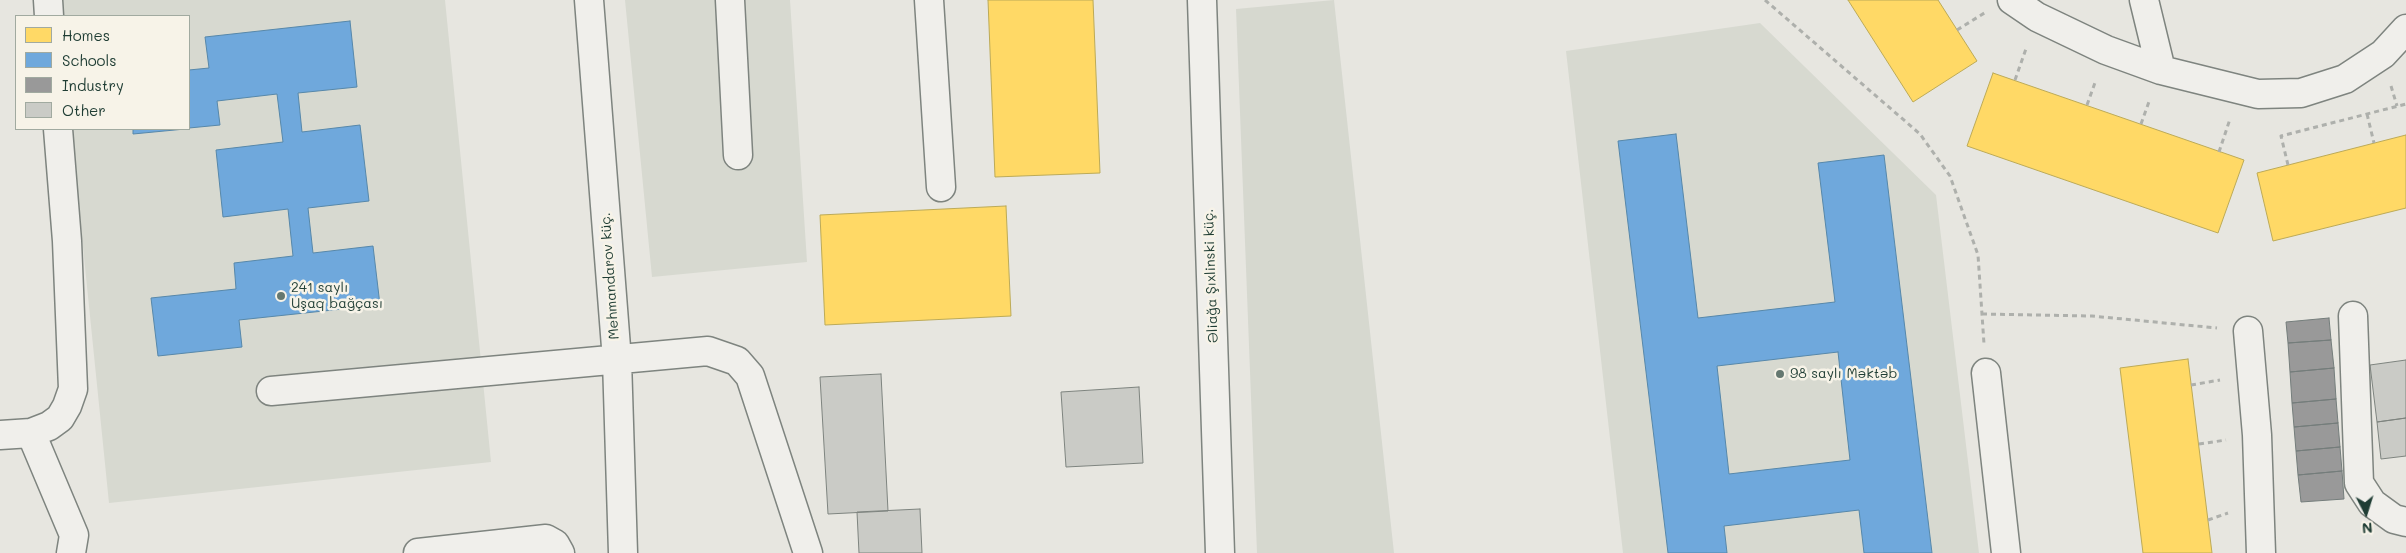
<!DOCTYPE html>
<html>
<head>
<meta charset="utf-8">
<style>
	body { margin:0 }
	#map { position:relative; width:2406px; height:553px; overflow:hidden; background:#e7e6e0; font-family:Mali,sans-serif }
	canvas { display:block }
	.legend { position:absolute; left:15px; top:15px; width:175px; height:115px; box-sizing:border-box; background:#f7f3e8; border:1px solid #a1aaa0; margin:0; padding:6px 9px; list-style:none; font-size:15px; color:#1f3d34 }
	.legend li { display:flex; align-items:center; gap:10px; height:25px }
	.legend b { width:25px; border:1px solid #a1aaa0 }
	.north { position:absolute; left:2341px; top:488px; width:50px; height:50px; -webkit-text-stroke:4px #f7f3e8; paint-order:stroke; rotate:175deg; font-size:14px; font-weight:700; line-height:20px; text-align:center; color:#1f3d34 }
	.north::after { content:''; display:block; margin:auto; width:18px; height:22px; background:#1f3d34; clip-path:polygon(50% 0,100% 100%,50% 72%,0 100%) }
</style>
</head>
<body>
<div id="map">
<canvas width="2406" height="553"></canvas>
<ul class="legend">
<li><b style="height:14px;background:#ffd966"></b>Homes</li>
<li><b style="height:14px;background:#6fa8dc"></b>Schools</li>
<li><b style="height:14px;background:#999"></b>Industry</li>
<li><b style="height:14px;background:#cacbc6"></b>Other</li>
</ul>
<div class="north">N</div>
</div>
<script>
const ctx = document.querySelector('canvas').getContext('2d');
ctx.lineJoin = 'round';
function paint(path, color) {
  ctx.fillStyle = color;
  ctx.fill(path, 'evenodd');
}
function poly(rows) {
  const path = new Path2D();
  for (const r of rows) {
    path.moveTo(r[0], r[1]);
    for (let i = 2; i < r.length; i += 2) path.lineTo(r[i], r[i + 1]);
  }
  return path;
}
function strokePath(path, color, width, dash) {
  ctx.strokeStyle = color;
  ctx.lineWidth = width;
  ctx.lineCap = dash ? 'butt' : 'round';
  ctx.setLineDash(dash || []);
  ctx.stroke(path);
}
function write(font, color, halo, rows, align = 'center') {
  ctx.font = font + ' Mali,sans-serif';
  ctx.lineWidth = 5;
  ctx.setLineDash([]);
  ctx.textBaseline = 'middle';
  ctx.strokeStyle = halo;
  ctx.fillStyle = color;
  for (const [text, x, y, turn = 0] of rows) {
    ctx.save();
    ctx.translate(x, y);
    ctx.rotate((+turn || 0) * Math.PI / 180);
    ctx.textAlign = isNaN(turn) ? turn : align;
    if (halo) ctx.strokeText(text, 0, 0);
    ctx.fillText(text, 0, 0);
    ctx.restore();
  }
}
const built = poly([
	[58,0,445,0,491,462,109,503,71,129,189,129,189,16,59,16],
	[625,0,790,0,807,262,652,277],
	[1760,23,1936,195,1979,553,1623,553,1566,51]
]);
const green = poly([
	[1334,0,1394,553,1257,553,1236,9]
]);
const homes = poly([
	[988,0,1093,0,1100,173,995,177,988,0],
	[1848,0,1938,0,1977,61,1913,102,1848,0],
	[1993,73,2244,160,2218,233,1967,146,1993,73],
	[2406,135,2406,208,2273,241,2257,173,2406,135],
	[1006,206,1011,316,825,325,820,215,1006,206],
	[2188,359,2212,553,2143,553,2120,368,2188,359]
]);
const schools = poly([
	[350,21,357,87,298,93,302,132,360,125,369,201,308,208,313,253,373,246,380,305,239,320,242,347,158,356,151,298,236,289,234,263,293,256,288,209,223,217,216,150,283,142,277,94,217,101,220,125,189,128,189,70,209,68,205,37,350,21],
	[133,129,185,129,133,134,133,129],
	[1676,134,1698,318,1835,302,1818,163,1884,155,1932,553,1864,553,1859,510,1724,526,1727,553,1668,553,1618,141,1676,134],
	[1838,352,1850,460,1729,474,1717,366,1838,352]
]);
const industry = poly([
	[2329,318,2331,340,2288,343,2286,322,2329,318],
	[2331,340,2334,368,2290,372,2288,343,2331,340],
	[2334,368,2336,399,2292,403,2290,372,2334,368],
	[2336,399,2338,423,2294,427,2292,403,2336,399],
	[2338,423,2340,447,2296,451,2294,427,2338,423],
	[2340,447,2342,471,2298,475,2296,451,2340,447],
	[2342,471,2344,499,2301,502,2298,475,2342,471]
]);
const building = poly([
	[2406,360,2406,418,2377,422,2370,365,2406,360],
	[881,374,888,511,828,514,820,377,881,374],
	[1139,387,1143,463,1066,467,1061,392,1139,387],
	[2406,418,2406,456,2381,459,2377,422,2406,418],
	[920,509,922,553,859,553,857,512,920,509]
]);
const path = poly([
	[1765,0,1920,134,1950,176,1978,255,1984,344],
	[1957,30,1986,12],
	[2015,80,2027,46],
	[2391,86,2397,106],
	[2087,105,2096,80],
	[2367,114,2374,143],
	[2141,124,2150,99],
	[2219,152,2230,119],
	[2288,165,2281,136,2406,104],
	[1982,314,2092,316,2217,328],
	[2191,385,2220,380],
	[2199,444,2226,440],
	[2208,520,2228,513]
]);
const minor = poly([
	[48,0,49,16],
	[589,0,617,360,623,553],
	[730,0,738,155],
	[929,0,941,187],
	[2012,0,2037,17,2106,50,2161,70,2258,94,2301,93,2345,79,2383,54,2406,29],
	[2144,0,2161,70],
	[2353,316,2359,483,2372,503,2394,519,2406,522],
	[2248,331,2257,435,2261,553],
	[1986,373,2006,553],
	[271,391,708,351,737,361,750,376,808,553],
	[31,433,74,535,71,553],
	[0,435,31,433,49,426,60,418,67,406,73,389,67,241,58,129],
	[418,553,546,539,555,544,560,553]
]);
const major = poly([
	[1202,0,1220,553]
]);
const markers = [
	[281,296,5,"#657870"],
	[1780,374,5,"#657870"]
];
const streetNames = [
	["Mehmandarov küç.",610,276,-94],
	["Əliağa Şıxlinski küç.",1211,276,-92]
];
const poiNames = [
	["241 saylı",291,288],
	["Uşaq bağçası",291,304],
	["98 saylı Məktəb",1790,374]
];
paint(built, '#d7d9d0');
paint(green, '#d6d8cf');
paint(homes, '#ffd966');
strokePath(homes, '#bcaa57', 1);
paint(schools, '#6fa8dc');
strokePath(schools, '#5788aa', 1);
paint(industry, '#999');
strokePath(industry, '#747d7b', 1);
paint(building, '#cacbc6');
strokePath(building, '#7e847f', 1);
strokePath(minor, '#7e847f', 31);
strokePath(major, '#7e847f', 31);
strokePath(path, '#aeb0ac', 3, [5, 4]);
strokePath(minor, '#f0efeb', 28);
strokePath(major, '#f0efeb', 28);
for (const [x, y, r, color] of markers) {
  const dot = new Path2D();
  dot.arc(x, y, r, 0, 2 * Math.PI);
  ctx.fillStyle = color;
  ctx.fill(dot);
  strokePath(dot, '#f7f3e8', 2);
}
write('14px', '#1f3d34', '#f7f3e8', streetNames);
write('14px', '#1f3d34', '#f7f3e8', poiNames, 'left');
</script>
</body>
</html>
